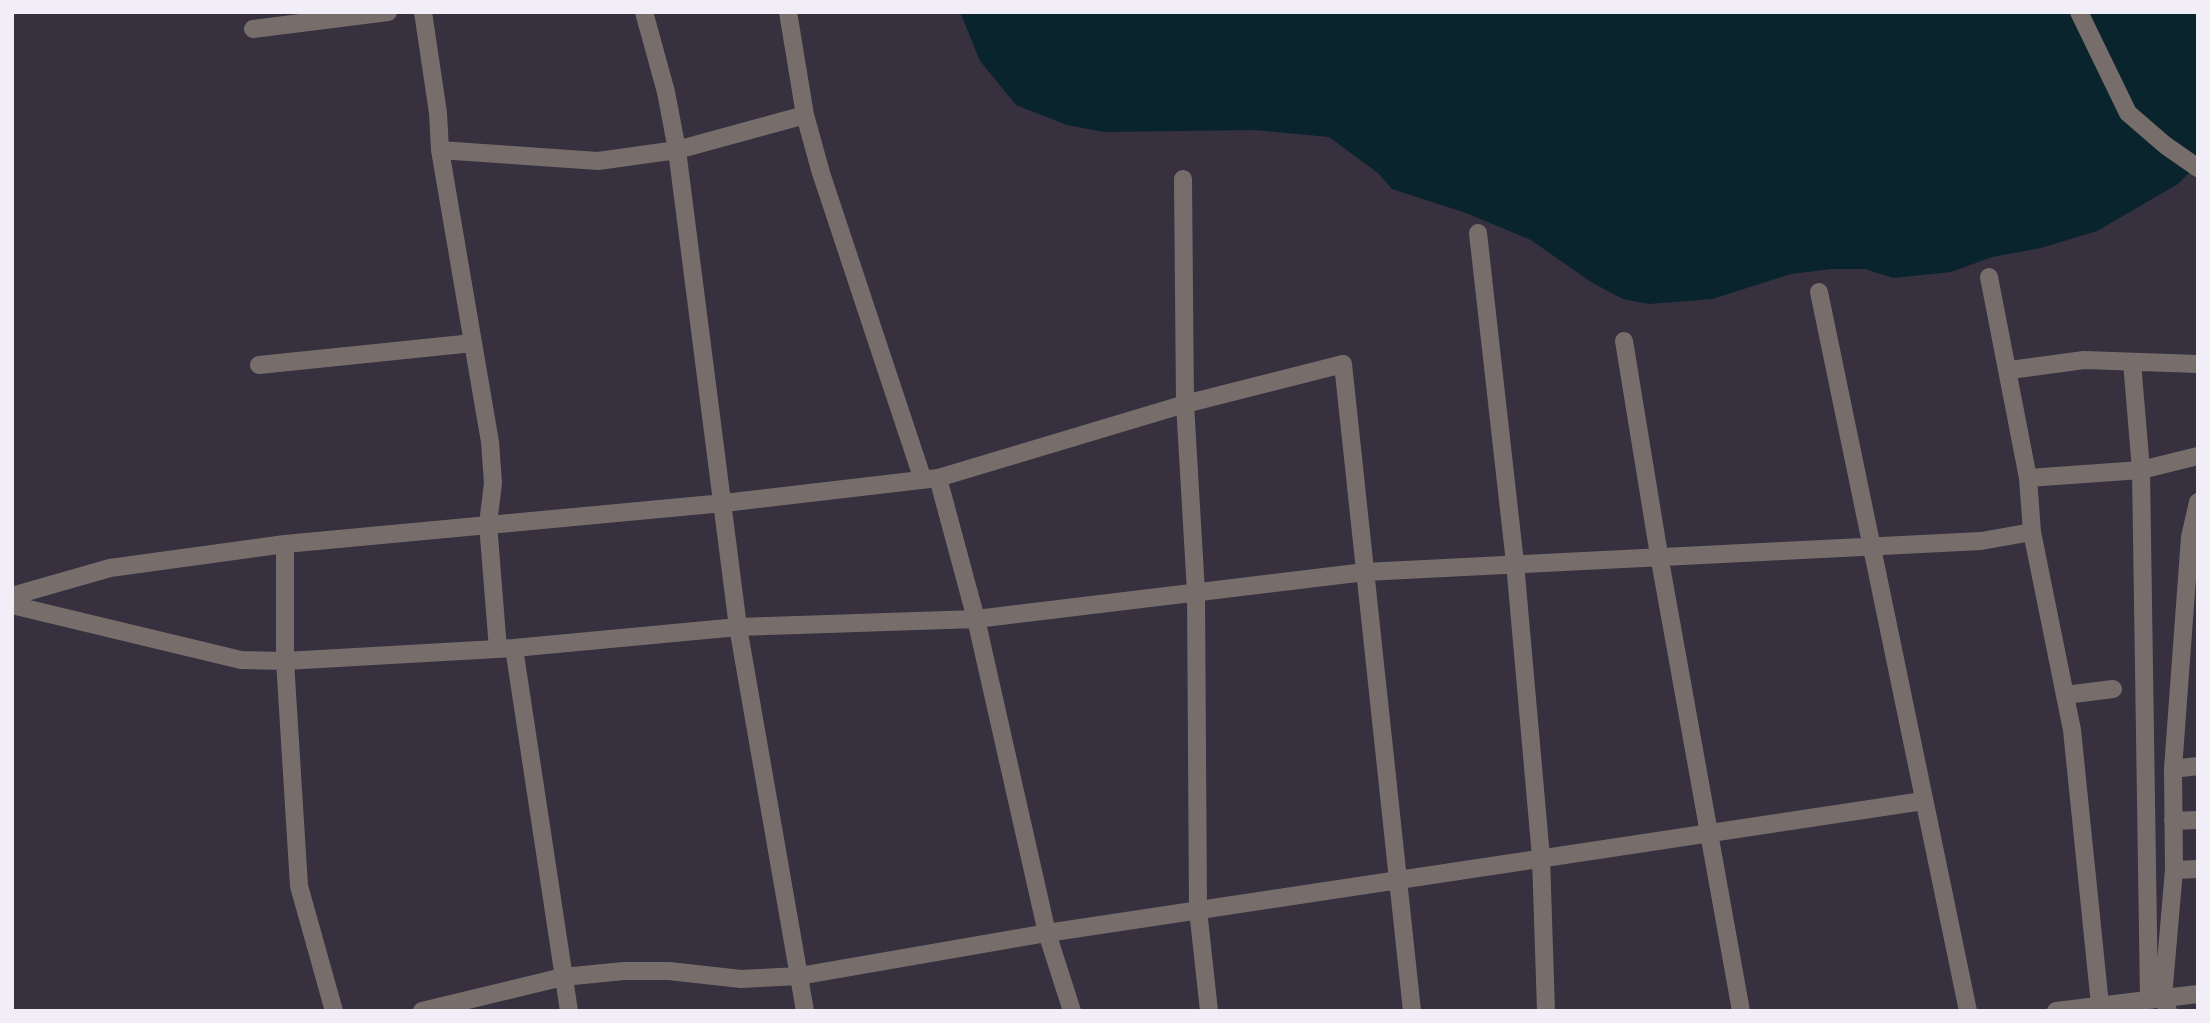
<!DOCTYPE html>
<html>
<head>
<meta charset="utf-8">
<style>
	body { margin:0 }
	#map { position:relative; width:2210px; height:1023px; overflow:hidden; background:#36303f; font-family:"IBM Plex Sans",sans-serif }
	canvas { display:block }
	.frame { position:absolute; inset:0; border:14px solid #f2eef8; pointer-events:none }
</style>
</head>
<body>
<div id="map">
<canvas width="2210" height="1023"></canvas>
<div class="frame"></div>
</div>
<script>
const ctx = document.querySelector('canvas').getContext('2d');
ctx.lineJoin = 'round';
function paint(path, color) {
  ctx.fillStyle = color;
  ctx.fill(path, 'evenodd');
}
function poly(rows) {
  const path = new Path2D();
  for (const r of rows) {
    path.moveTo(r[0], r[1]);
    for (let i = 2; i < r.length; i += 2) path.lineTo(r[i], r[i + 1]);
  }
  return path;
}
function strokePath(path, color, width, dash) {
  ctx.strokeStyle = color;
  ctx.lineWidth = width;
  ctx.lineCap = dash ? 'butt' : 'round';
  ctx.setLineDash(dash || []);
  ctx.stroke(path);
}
const water = poly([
	[960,12,2198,12,2198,164,2178,184,2097,231,2041,248,1992,257,1951,272,1893,278,1865,269,1832,269,1791,274,1712,299,1649,304,1623,299,1591,282,1531,240,1466,213,1392,189,1378,173,1329,137,1255,130,1104,132,1067,125,1016,105,980,61]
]);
const minor = poly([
	[423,12,438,113,440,150,490,442,493,483,488,524,498,649],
	[644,12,666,92,677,150,738,627,805,1011],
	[788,12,805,115,821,173,923,480],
	[2079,12,2128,113,2165,145,2198,168],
	[253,29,388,12],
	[440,150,598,161,677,150,805,115],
	[1183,179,1185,404,1196,592,1198,910,1209,1011],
	[1478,233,1515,563,1541,857,1546,1011],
	[1989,277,2028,478,2032,532,2072,730,2100,1005],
	[1819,292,1968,1011],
	[1624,341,1659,555,1741,1011],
	[2132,362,2141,470,2149,999],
	[259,365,473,343],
	[2010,370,2084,360,2198,364],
	[938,478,976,619,1047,933,1072,1011],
	[2028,478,2141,470,2198,456],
	[285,544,285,661,299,886,334,1011],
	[12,596,110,568,285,544,724,503,938,478,1185,404,1343,364,1412,1011],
	[12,605,241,660,285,661,514,648,738,627,976,619,1365,572,1981,541,2032,532],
	[514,648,569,1011],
	[2065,695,2113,689],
	[2173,769,2198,766],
	[2173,821,2198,820],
	[2174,870,2198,869],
	[422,1011,563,977,624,971,669,971,741,979,799,976,1047,933,1923,801],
	[2056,1011,2198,994],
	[2168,1011,2163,997,2174,870,2173,769,2190,537,2198,502]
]);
paint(water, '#09242d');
strokePath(minor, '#776e6b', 18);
</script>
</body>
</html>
